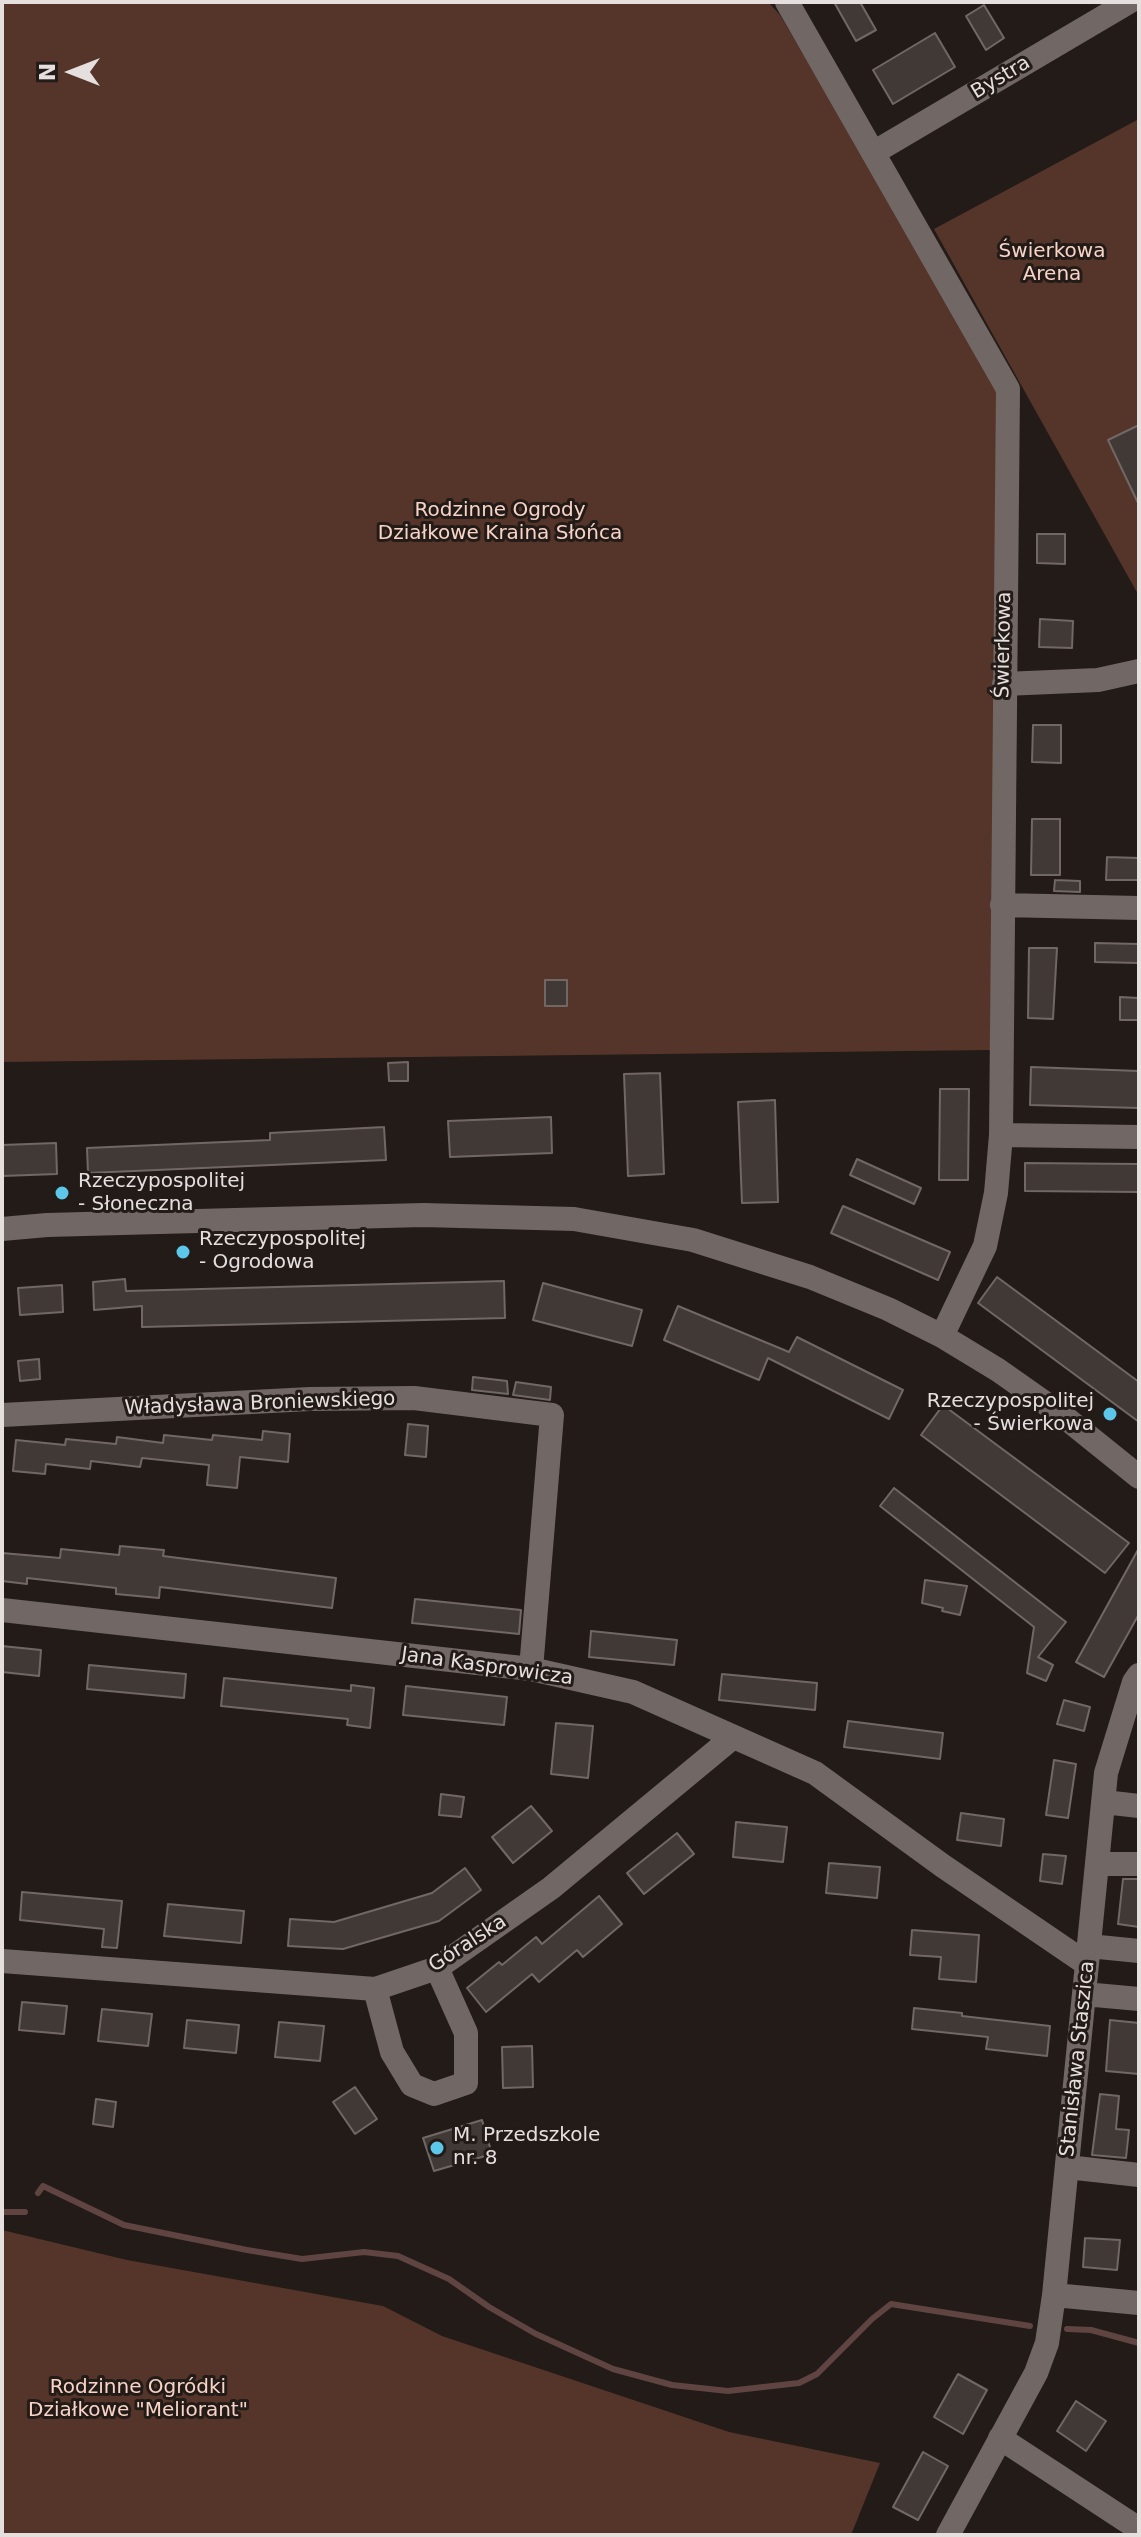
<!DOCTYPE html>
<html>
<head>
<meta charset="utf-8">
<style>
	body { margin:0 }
	#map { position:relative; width:1141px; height:2537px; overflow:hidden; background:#221b18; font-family:"DejaVu Sans",sans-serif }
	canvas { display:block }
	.frame { position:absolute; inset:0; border:4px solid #e5dfdd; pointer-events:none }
	.north { position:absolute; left:32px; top:32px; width:80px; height:80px; -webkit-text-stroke:6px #221b18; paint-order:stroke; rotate:270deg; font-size:22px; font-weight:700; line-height:32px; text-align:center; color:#e5dfdd }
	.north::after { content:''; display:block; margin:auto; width:28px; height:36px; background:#e5dfdd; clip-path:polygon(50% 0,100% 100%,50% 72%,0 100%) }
</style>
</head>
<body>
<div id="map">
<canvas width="1141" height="2537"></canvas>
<div class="frame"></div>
<div class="north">N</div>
</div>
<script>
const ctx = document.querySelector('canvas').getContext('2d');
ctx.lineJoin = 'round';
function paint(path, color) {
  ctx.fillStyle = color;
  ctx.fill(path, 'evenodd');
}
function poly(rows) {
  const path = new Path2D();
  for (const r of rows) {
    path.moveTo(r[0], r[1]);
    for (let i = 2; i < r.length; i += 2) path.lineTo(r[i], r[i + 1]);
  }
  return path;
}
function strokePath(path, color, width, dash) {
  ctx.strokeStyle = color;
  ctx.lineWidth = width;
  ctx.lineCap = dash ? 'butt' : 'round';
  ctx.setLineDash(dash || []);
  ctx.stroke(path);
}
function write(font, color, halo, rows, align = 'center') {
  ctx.font = font + ' "DejaVu Sans",sans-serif';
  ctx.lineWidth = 6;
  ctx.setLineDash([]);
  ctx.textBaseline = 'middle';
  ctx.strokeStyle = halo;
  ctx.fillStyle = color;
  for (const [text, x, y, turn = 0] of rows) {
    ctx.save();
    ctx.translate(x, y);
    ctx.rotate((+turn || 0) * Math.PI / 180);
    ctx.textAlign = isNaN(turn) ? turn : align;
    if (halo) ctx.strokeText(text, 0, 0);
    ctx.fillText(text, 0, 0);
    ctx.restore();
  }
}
const green = poly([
	[2,2,768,2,780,15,1001,391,990,1050,2,1062],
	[1139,119,1139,596,934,229],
	[2,2230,127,2260,383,2306,442,2336,729,2432,880,2463,851,2535,2,2535]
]);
const stream = poly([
	[38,2193,43,2186,124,2225,247,2250,302,2259,364,2252,398,2256,449,2279,489,2307,536,2334,613,2369,672,2385,728,2391,799,2383,817,2374,872,2319,891,2304,1030,2326],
	[2,2212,25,2212],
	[1067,2329,1091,2330,1139,2343]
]);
const building = poly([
	[834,2,860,2,876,30,856,41,834,2],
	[984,5,1004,38,986,50,966,16,984,5],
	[935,33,955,67,893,104,873,70,935,33],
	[1139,425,1139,505,1108,440,1139,425],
	[1037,534,1065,534,1065,564,1037,563,1037,534],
	[1040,619,1073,621,1072,648,1039,647,1040,619],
	[1033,725,1061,725,1061,763,1032,762,1033,725],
	[1032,819,1060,819,1060,875,1031,875,1032,819],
	[1107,857,1139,858,1139,880,1106,880,1107,857],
	[1055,880,1080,881,1080,892,1054,891,1055,880],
	[1095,943,1139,944,1139,963,1095,962,1095,943],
	[1029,948,1057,948,1053,1019,1028,1018,1029,948],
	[545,980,567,980,567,1006,545,1006,545,980],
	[1120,997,1139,998,1139,1020,1120,1020,1120,997],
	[408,1062,408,1081,389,1081,388,1063,408,1062],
	[1031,1067,1139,1071,1139,1108,1030,1105,1031,1067],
	[660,1073,664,1174,628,1176,624,1074,660,1073],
	[940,1089,969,1089,968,1180,939,1180,940,1089],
	[775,1100,778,1202,742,1203,738,1102,775,1100],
	[551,1117,552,1153,450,1157,448,1121,551,1117],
	[384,1127,386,1160,88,1173,87,1148,270,1140,270,1133,384,1127],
	[56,1143,57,1174,2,1176,2,1145,56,1143],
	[857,1159,921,1188,914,1204,850,1175,857,1159],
	[1025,1163,1139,1164,1139,1192,1025,1191,1025,1163],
	[843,1206,950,1252,938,1280,831,1233,843,1206],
	[997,1277,1139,1382,1139,1422,978,1303,997,1277],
	[125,1279,126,1291,504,1281,505,1318,142,1327,142,1306,94,1310,93,1282,125,1279],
	[543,1283,642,1310,632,1346,533,1320,543,1283],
	[62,1285,63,1312,20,1315,18,1288,62,1285],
	[678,1306,789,1352,797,1337,903,1390,889,1419,768,1358,759,1380,664,1340,678,1306],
	[39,1359,40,1379,20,1381,18,1361,39,1359],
	[473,1377,507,1381,508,1394,472,1390,473,1377],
	[516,1382,551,1387,550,1400,513,1395,516,1382],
	[943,1405,1129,1543,1105,1573,921,1435,943,1405],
	[408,1424,428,1426,426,1457,405,1455,408,1424],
	[263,1431,290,1434,288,1462,240,1457,237,1488,207,1485,209,1465,142,1458,140,1467,91,1461,90,1469,46,1464,45,1474,13,1471,16,1440,65,1445,66,1439,116,1444,117,1437,163,1443,164,1435,212,1440,213,1435,262,1440,263,1431],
	[894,1488,1066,1622,1038,1657,1053,1665,1046,1681,1027,1673,1034,1627,880,1506,894,1488],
	[120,1546,164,1550,163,1556,336,1578,332,1608,160,1587,159,1598,116,1594,116,1588,27,1578,27,1584,2,1581,2,1553,60,1558,61,1549,119,1555,120,1546],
	[1139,1548,1139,1614,1104,1677,1076,1662,1139,1548],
	[925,1580,967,1586,960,1615,942,1611,943,1608,922,1603,925,1580],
	[415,1599,521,1610,519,1634,412,1623,415,1599],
	[591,1631,677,1640,674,1665,589,1657,591,1631],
	[2,1646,41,1650,39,1676,2,1672,2,1646],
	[89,1665,186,1674,184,1698,87,1689,89,1665],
	[722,1674,817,1683,815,1710,719,1700,722,1674],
	[224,1678,351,1691,351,1685,374,1688,370,1728,347,1725,348,1719,221,1706,224,1678],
	[406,1686,507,1697,504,1725,403,1715,406,1686],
	[1064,1700,1090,1707,1084,1731,1057,1724,1064,1700],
	[848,1721,943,1733,940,1759,844,1747,848,1721],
	[556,1723,593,1726,588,1778,551,1774,556,1723],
	[1054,1760,1076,1764,1068,1818,1046,1815,1054,1760],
	[441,1794,464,1797,461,1817,439,1815,441,1794],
	[531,1806,552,1831,513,1863,492,1837,531,1806],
	[961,1813,1004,1819,1001,1846,957,1840,961,1813],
	[736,1822,787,1827,783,1862,733,1857,736,1822],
	[677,1833,694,1854,644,1894,627,1873,677,1833],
	[1043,1854,1066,1856,1062,1884,1040,1881,1043,1854],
	[829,1863,880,1867,877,1898,826,1893,829,1863],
	[465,1868,481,1890,439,1921,343,1949,288,1946,290,1919,334,1922,432,1893,465,1868],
	[1123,1879,1139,1879,1139,1927,1118,1924,1123,1879],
	[22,1892,122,1901,117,1948,102,1947,104,1929,20,1920,22,1892],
	[599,1896,622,1924,583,1957,577,1950,539,1982,532,1974,486,2012,467,1988,499,1962,502,1965,536,1937,542,1944,599,1896],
	[168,1904,244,1911,241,1943,164,1936,168,1904],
	[912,1930,979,1935,976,1982,939,1979,941,1957,910,1955,912,1930],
	[22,2002,67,2006,64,2034,19,2030,22,2002],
	[914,2008,962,2013,962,2016,1050,2026,1047,2056,986,2049,988,2037,912,2029,914,2008],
	[102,2009,152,2014,148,2046,98,2041,102,2009],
	[187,2020,239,2025,236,2053,184,2048,187,2020],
	[1110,2020,1139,2023,1139,2074,1106,2071,1110,2020],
	[279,2022,324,2026,320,2061,275,2057,279,2022],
	[532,2046,533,2087,503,2088,502,2047,532,2046],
	[355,2087,377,2119,355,2134,333,2102,355,2087],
	[1100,2094,1119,2096,1116,2129,1129,2130,1126,2158,1092,2155,1100,2094],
	[96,2099,116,2102,113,2127,93,2124,96,2099],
	[482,2120,492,2154,434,2171,423,2138,482,2120],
	[1085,2238,1120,2240,1117,2270,1083,2267,1085,2238],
	[958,2374,987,2390,963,2434,934,2417,958,2374],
	[1076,2401,1106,2421,1086,2451,1057,2431,1076,2401],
	[923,2452,948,2466,918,2520,893,2507,923,2452]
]);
const minor = poly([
	[787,2,1008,389,1001,1135,996,1193,985,1246,942,1336],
	[873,153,1129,2],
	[1004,684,1098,680,1139,671],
	[1002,905,1139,908],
	[1001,1135,1139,1137],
	[2,1229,47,1225,423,1215,574,1219,693,1240,810,1277,888,1309,942,1336,998,1370,1062,1415,1139,1477],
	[2,1415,310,1399,414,1398,552,1415,531,1669],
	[2,1610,531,1669,633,1692,815,1773,943,1866,1087,1964],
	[1104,1802,1139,1806],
	[1097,1864,1139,1864],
	[1089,1946,1139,1951],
	[2,1961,375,1989,437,1968,551,1888,732,1738],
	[375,1989,392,2052,412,2085,434,2094,466,2083,466,2033,437,1968],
	[1084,1994,1139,1999],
	[1067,2167,1139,2175],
	[1054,2295,1139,2303],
	[1000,2438,1139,2529],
	[948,2535,1036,2373,1047,2343,1054,2295,1106,1773,1134,1682,1139,1675]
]);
const markers = [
	[62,1193,8,"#5cc7e8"],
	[183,1252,8,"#5cc7e8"],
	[1110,1414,8,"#5cc7e8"],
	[437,2148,8,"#5cc7e8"]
];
const streetNames = [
	["Bystra",1001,78,-31],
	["Świerkowa",1004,645,-89],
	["Władysława Broniewskiego",260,1404,-2],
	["Jana Kasprowicza",487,1667,8],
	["Góralska",468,1944,-33],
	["Stanisława Staszica",1078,2059,-84]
];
const parkNames = [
	["Świerkowa",1052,252],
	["Arena",1052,275],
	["Rodzinne Ogrody",500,511],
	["Działkowe Kraina Słońca",500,534],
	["Rodzinne Ogródki",138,2388],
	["Działkowe \"Meliorant\"",138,2411]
];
const poiNames = [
	["Rzeczypospolitej",78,1182],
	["- Słoneczna",78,1205],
	["Rzeczypospolitej",199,1240],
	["- Ogrodowa",199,1263],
	["Rzeczypospolitej",1094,1402,"right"],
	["- Świerkowa",1094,1425,"right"],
	["M. Przedszkole",453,2136],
	["nr. 8",453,2159]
];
paint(green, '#553529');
strokePath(stream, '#5f4442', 6);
paint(building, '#413936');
strokePath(building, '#716865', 2);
strokePath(minor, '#716865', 24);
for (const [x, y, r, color] of markers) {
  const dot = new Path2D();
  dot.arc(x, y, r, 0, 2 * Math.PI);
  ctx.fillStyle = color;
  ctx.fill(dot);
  strokePath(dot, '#221b18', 3);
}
write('20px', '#e5dfdd', '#221b18', streetNames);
write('20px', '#f9d3c5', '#221b18', parkNames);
write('20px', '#e5dfdd', '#221b18', poiNames, 'left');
</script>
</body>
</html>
